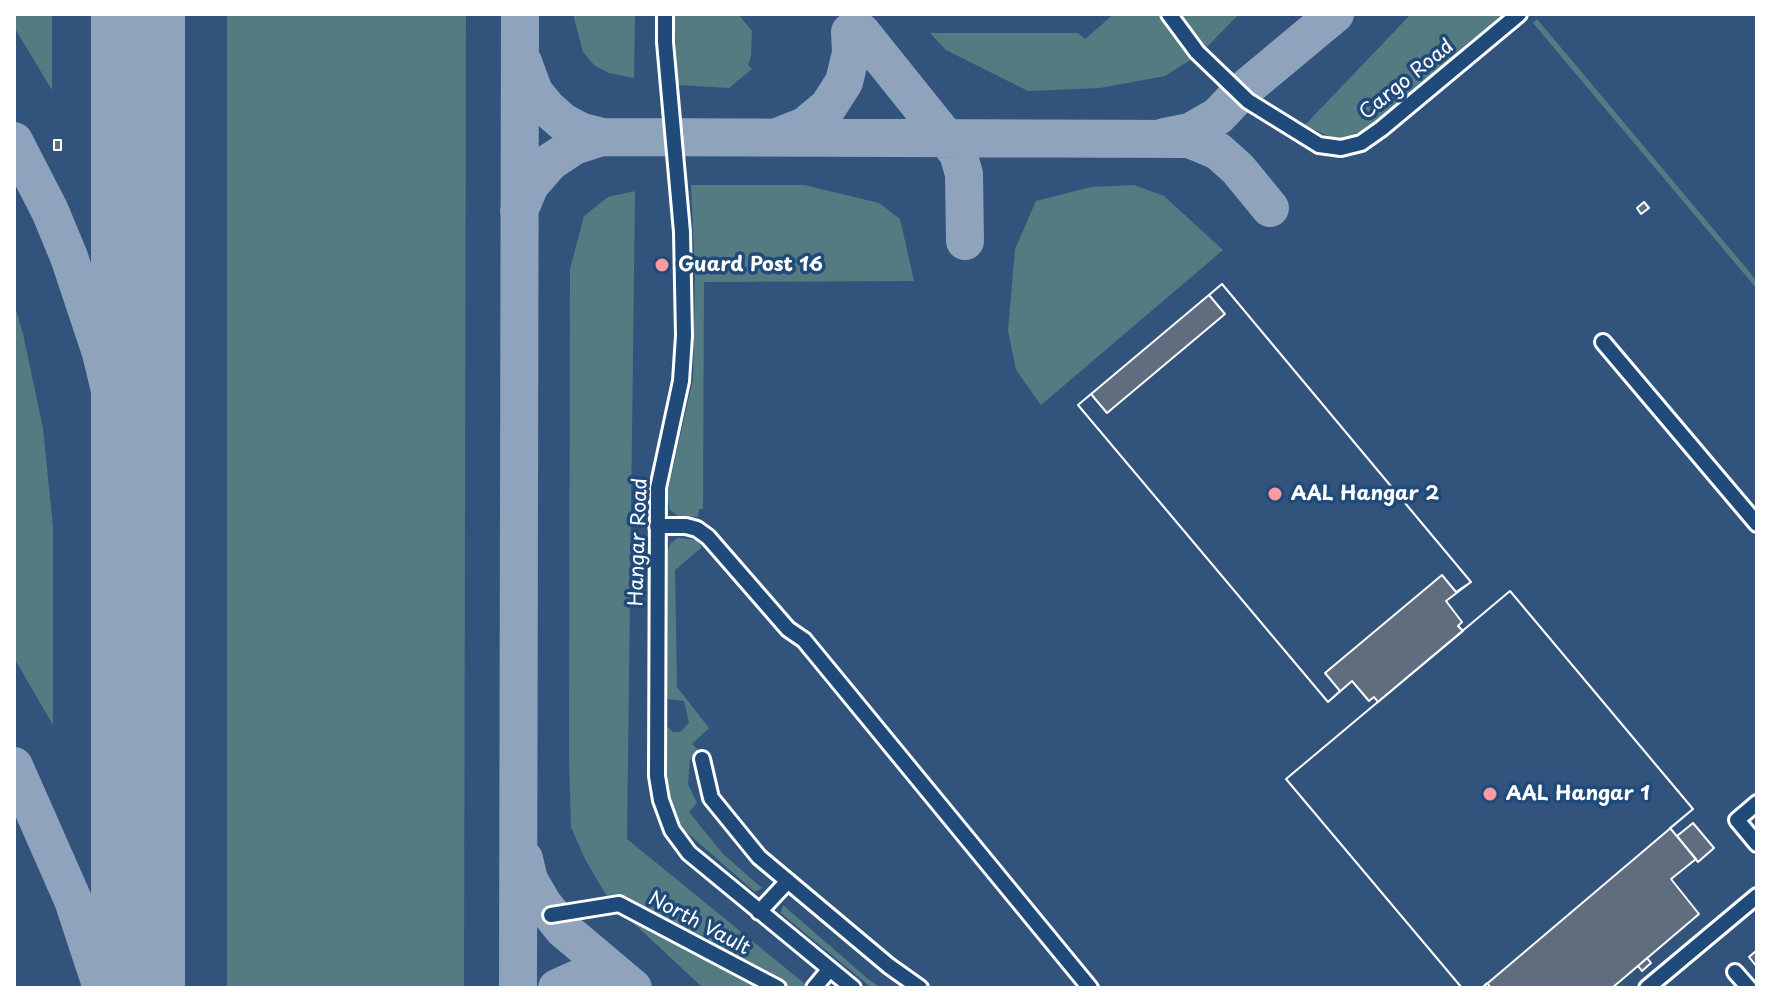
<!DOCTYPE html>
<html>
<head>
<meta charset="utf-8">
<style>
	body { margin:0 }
	#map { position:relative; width:1771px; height:1002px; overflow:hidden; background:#1f4a7a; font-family:"Playpen Sans",sans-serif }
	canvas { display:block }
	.frame { position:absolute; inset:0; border:16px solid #fff; pointer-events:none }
</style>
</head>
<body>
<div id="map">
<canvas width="1771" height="1002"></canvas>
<div class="frame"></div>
</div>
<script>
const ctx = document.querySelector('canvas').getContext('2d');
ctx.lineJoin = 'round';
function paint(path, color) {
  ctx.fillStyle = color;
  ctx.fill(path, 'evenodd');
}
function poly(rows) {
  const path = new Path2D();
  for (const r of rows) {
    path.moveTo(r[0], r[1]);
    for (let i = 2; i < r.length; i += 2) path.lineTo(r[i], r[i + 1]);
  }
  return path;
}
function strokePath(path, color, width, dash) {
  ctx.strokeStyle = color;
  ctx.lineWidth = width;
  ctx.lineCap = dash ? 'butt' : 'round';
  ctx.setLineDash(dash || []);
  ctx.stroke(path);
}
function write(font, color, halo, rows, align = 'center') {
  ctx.font = font + ' "Playpen Sans",sans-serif';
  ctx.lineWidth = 7;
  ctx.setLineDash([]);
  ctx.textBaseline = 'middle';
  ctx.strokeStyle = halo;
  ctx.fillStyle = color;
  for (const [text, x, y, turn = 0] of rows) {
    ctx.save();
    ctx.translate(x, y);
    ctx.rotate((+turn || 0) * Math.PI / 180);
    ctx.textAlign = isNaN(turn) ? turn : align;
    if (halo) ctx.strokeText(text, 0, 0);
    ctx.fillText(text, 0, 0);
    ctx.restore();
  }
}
const built = poly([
	[14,14,1757,14,1757,988,14,988]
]);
const green = poly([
	[14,14,52,14,52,90,14,27],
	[227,14,466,14,464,988,227,988],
	[573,14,635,14,634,78,609,73,595,66,583,52],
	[674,14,738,14,752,31,751,56,748,65,752,69,729,88,678,85],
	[1114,14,1157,14,1195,57,1165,76,1100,88,1028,91,946,50,930,33,1078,33,1085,39],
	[1178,14,1239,14,1206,48],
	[1411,14,1507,14,1364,130,1341,139,1332,138,1305,125],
	[1537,19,1757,281,1757,289,1533,23],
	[691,185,804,185,879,203,900,219,914,281,704,282,703,509,699,509,698,517,678,516,670,510,667,495,693,379,695,274],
	[1134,185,1164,196,1223,250,1041,405,1016,370,1008,331,1015,249,1036,201,1091,187],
	[635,191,627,839,805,984,801,988,703,988,609,900,585,859,571,827,569,759,570,269,584,216,608,197],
	[14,303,23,334,43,428,53,527,53,725,14,658],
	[678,538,698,540,702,547,675,570,677,687,709,728,692,744,700,751,690,760,688,784,697,803,689,812,723,854,762,888,755,892,684,830,673,812,667,795,667,726,673,732,680,732,689,723,684,701,667,699,666,554,671,543],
	[783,905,868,979,881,988,872,988,789,920,781,913]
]);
const taxiway = poly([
	[861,32,958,153,964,174,965,241],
	[523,62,534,92,547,108,563,122,582,132,602,137,1189,139,1218,151,1238,169,1270,208],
	[780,136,805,126,828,107,844,82,851,53,850,32],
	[1165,137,1190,132,1218,116,1240,93,1335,14],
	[14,141,50,211,69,257,101,353,114,407,125,469,138,596],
	[519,211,530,185,550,162,574,146,602,137],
	[14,766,73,900,102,988],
	[524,859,529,880,543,904,563,929,633,988],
	[518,988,520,14],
	[557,988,577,979,606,978,631,987]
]);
const runway = poly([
	[138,14,138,988]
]);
const building = poly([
	[54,140,61,140,61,150,54,150,54,140],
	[1644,202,1649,208,1641,214,1637,208,1644,202],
	[659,259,664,259,664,270,659,270,659,259],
	[1222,284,1471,582,1456,592,1442,575,1325,673,1340,691,1328,702,1078,405,1091,394,1107,413,1225,314,1209,295,1222,284],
	[1222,284,1471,582,1446,601,1462,622,1458,626,1463,631,1378,702,1374,697,1369,701,1352,681,1328,702,1078,405,1222,284],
	[1510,591,1693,809,1482,988,1462,988,1286,779,1510,591],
	[1510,591,1693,809,1670,828,1696,859,1671,879,1699,914,1612,988,1491,988,1487,983,1482,988,1462,988,1286,779,1510,591],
	[1693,823,1714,848,1698,862,1677,836,1693,823],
	[1757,950,1757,967,1749,957,1757,950],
	[1647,958,1651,963,1642,971,1638,966,1647,958]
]);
const minor = poly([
	[665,14,665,42,682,232,684,336,681,381,658,488,657,776,661,800,672,830,689,853,853,988],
	[1169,14,1197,52,1248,101,1319,145,1341,148,1361,143,1381,129,1519,14],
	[1603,342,1757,524],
	[657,526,686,526,697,529,708,537,788,629,804,640,1090,988],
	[702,759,711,798,759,857,889,966,920,988],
	[1757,803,1737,820,1757,844],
	[759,912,788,881],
	[551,915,619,904,778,988],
	[1735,972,1749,988],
	[814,988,829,970],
	[1647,988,1757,896]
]);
const markers = [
	[662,265,8,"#ff9aa2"],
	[1275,494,8,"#ff9aa2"],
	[1490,794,8,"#ff9aa2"]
];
const streetNames = [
	["Cargo Road",1407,80,-39],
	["Hangar Road",639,542,-88],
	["North Vault",699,924,28]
];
const poiNames = [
	["Guard Post 16",678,265],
	["AAL Hangar 2",1291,494],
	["AAL Hangar 1",1506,794]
];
paint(built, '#32547c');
paint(green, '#547b82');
strokePath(taxiway, '#8fa4bc', 38);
strokePath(runway, '#8fa4bc', 94);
paint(building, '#5f6d7f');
strokePath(building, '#fff', 2);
strokePath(minor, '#fff', 20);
strokePath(minor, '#1f4a7a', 14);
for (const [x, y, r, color] of markers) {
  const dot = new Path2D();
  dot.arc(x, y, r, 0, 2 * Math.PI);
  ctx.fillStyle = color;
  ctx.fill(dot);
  strokePath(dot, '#1f4a7a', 3);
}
write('20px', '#fff', '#1f4a7a', streetNames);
write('bold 20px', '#fff', '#1f4a7a', poiNames, 'left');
</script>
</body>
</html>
